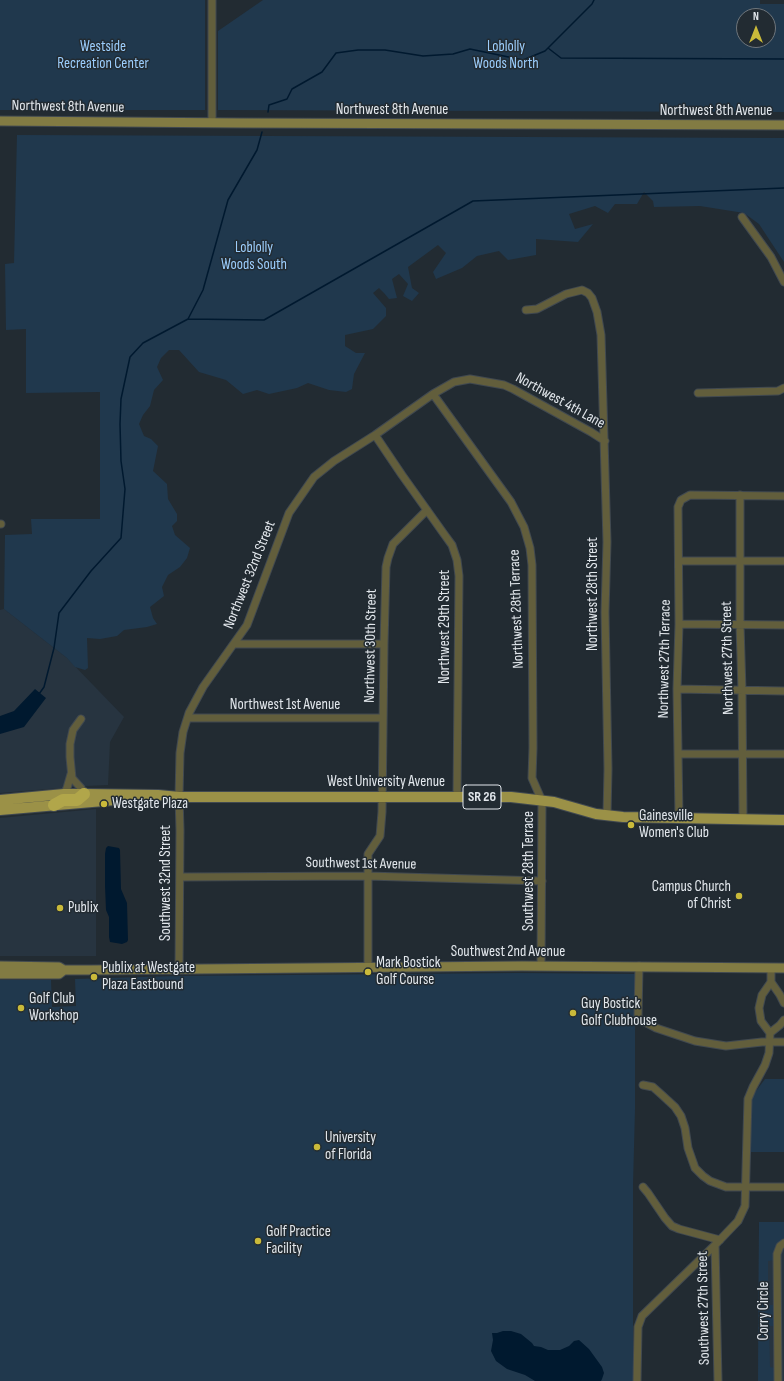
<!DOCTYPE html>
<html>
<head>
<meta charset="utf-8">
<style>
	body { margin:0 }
	#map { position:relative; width:784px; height:1381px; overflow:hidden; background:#222b32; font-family:"Sofia Sans Condensed",sans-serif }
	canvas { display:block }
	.north { position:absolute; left:736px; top:8px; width:40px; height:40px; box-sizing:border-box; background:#222b32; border:1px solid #6f767c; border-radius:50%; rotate:0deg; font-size:11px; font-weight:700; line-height:16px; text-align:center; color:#e2e7ec }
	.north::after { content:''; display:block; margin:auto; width:14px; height:18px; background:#caba3a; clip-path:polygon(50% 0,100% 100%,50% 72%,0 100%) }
</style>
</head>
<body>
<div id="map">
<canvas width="784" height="1381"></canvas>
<div class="north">N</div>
</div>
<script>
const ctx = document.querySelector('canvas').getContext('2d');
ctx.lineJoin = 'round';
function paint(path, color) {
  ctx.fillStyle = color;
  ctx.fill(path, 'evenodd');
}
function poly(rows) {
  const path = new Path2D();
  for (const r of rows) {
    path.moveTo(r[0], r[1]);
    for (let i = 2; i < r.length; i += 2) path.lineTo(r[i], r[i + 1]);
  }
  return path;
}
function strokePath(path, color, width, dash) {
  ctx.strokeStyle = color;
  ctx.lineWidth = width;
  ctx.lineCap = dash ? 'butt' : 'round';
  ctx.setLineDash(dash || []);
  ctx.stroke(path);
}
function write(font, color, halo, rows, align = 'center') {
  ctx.font = font + ' "Sofia Sans Condensed",sans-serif';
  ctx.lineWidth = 3;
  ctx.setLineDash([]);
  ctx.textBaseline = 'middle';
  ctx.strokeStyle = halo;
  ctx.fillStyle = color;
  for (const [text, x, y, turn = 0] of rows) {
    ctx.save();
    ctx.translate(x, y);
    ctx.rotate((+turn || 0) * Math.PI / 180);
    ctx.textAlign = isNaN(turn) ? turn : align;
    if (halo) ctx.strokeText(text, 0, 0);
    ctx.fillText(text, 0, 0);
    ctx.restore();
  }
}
const built = poly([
	[4,609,67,658,124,717,110,742,108,785,85,786,0,793,0,610],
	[96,809,96,956,0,956,0,818],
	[759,1222,784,1222,784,1381,758,1381]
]);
const green = poly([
	[0,0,205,0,205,110,0,110],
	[263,0,760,0,760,4,784,4,784,112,218,110,218,31],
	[744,16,768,16,768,40,744,40],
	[17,135,784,138,784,262,759,224,744,213,700,206,654,207,653,201,644,192,637,204,615,204,608,213,595,206,569,214,575,229,593,224,578,242,536,239,536,255,508,260,499,251,477,256,462,268,436,279,433,272,446,253,438,245,408,267,412,288,419,293,412,301,403,296,408,284,399,274,392,279,397,298,389,299,384,293,379,288,373,293,386,308,386,316,373,329,345,335,345,346,356,353,365,353,354,374,352,389,346,392,329,390,308,383,297,388,269,394,257,390,243,394,226,380,199,372,179,350,169,350,161,358,157,367,163,380,154,390,150,406,143,415,139,424,144,436,151,439,158,446,153,471,167,484,168,499,177,514,177,521,172,526,175,535,190,548,187,558,180,567,168,575,162,587,164,596,150,607,153,618,157,624,147,627,124,630,117,636,100,639,87,638,88,668,85,670,75,667,67,658,4,609,5,535,32,534,31,519,100,519,100,392,26,393,26,329,6,330,5,264,14,263],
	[518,973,635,974,635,1109,633,1185,633,1381,0,1381,0,980,51,980,52,1007,76,1006,75,979,176,976],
	[765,1079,784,1079,784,1152,750,1152,751,1106,753,1095],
	[759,1222,784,1222,784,1240,774,1260,768,1261,768,1305,774,1305,774,1326,769,1326,770,1367,775,1368,775,1381,758,1381]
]);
const water = poly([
	[35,689,46,698,24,727,0,734,0,716,14,711],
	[108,846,119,848,120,850,121,889,127,903,128,940,127,942,122,944,110,942,109,937,109,917,106,910,105,886,105,854,106,848],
	[503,1331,511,1331,521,1334,532,1343,534,1346,541,1347,548,1350,560,1350,569,1346,574,1341,579,1340,589,1349,602,1367,604,1373,602,1379,601,1381,535,1381,525,1375,507,1369,496,1361,491,1351,493,1340,492,1333,497,1333]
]);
const stream = poly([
	[548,48,561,58,784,59],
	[268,112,269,105,287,99,292,89,322,72,336,53,358,50,385,50,423,56,453,54,470,49,523,60,545,51,592,4,594,0],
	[188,319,264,320,473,201,784,188],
	[39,694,44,687,54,648,59,613,91,571,121,538,125,489,121,461,120,424,121,399,130,357,143,343,188,319,203,290,228,200,257,150,262,132]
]);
const street = poly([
	[212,123,212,0],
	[742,217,771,257,784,282],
	[526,310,537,309,566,294,582,290,588,293,592,298,597,312,601,335,607,542,605,612,608,769,607,815],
	[698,393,778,391,784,388],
	[433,394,511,502,524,527,530,548,532,565,533,748,532,778,542,801,541,966],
	[375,435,402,475,444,534,452,545,457,560,459,576,457,797],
	[740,495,740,625,742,691,743,819],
	[0,524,1,524],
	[679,561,784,561],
	[679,624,784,625],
	[234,644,384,644],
	[677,689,784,691],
	[188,718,383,718],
	[81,719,73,730,70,744,70,757,72,778,81,788,84,794],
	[678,754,784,754],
	[64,794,67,788,71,774],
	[679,818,677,689,679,624,678,507,681,500,690,495,784,496],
	[180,877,367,876,542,881],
	[639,966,638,1016,639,1019,656,1028,695,1041,726,1046,762,1042,784,1042],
	[368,967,368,854,380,836,382,812,384,644,386,567,388,558,393,544,427,510],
	[179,969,180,830,179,797,180,753,183,732,189,713,203,687,247,625,289,513,314,477,334,461,375,435,433,394,454,382,470,379,504,385,513,389,591,432,605,441],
	[771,982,780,995,784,1003],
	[770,1033,780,1025,784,1020],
	[643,1085,653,1087,662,1095,675,1107,681,1116,685,1128,688,1148,695,1168,703,1176,710,1181,726,1187,784,1187],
	[643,1187,648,1193,665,1218,672,1226,679,1229,720,1240],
	[637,1381,638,1327,642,1316,715,1245],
	[718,1381,715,1245,738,1221,745,1206,748,1099,753,1087,765,1065,769,1053,770,1033,761,1021,759,1008,762,995,771,982,771,968],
	[778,1381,777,1254,780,1246,784,1243]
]);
const secondary = poly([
	[0,121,241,123,784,125],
	[0,966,59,967,64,970,90,970,522,966,784,968],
	[0,974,59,974,64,970]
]);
const primary = poly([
	[0,800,64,794,84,794,158,795,179,797,511,797,554,802,596,814,623,817,784,820],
	[0,810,115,800]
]);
const highway = poly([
	[54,805,63,800,77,800,84,794]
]);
const markers = [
	[104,804,4,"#caba3a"],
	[631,825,4,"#caba3a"],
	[739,896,4,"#caba3a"],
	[60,908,4,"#caba3a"],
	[368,972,4,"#caba3a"],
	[94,977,4,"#caba3a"],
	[21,1008,4,"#caba3a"],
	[573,1013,4,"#caba3a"],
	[317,1147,4,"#caba3a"],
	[258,1241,4,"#caba3a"]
];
const shields = [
	[482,797,38]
];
const shieldNames = [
	["SR 26",482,797]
];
const parkNames = [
	["Westside",103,47],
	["Recreation Center",103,64],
	["Loblolly",506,47],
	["Woods North",506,64],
	["Loblolly",254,248],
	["Woods South",254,265]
];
const streetNames = [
	["Northwest 8th Avenue",68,107,1],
	["Northwest 8th Avenue",392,110],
	["Northwest 8th Avenue",716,111],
	["Northwest 4th Lane",560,401,29],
	["Northwest 32nd Street",250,575,-68],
	["Northwest 28th Street",593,594,-90],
	["Northwest 28th Terrace",517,609,-92],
	["Northwest 29th Street",445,627,-90],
	["Northwest 30th Street",371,646,-89],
	["Northwest 27th Street",728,658,-91],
	["Northwest 27th Terrace",665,659,-89],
	["Northwest 1st Avenue",285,705],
	["West University Avenue",386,782],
	["Southwest 1st Avenue",361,864,1],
	["Southwest 28th Terrace",529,871,-90],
	["Southwest 32nd Street",166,883,-90],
	["Southwest 2nd Avenue",508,952],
	["Southwest 27th Street",704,1308,-91],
	["Corry Circle",764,1311,-90]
];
const poiNames = [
	["Westgate Plaza",112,804],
	["Gainesville",639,816],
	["Women's Club",639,833],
	["Campus Church",731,887,"right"],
	["of Christ",731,904,"right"],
	["Publix",68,908],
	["Mark Bostick",376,963],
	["Golf Course",376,980],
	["Publix at Westgate",102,968],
	["Plaza Eastbound",102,985],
	["Golf Club",29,999],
	["Workshop",29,1016],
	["Guy Bostick",581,1004],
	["Golf Clubhouse",581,1021],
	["University",325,1138],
	["of Florida",325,1155],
	["Golf Practice",266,1232],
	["Facility",266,1249]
];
paint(built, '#273440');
paint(green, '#20384d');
paint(water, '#00192f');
strokePath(stream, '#00192f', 1.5);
strokePath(street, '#414950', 9);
strokePath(secondary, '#414950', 11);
strokePath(primary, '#414950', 12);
strokePath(highway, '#414950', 14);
strokePath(street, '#625e3c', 7);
strokePath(secondary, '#827b43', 9);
strokePath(primary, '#9b9147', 10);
strokePath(highway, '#b1a64a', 12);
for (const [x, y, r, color] of markers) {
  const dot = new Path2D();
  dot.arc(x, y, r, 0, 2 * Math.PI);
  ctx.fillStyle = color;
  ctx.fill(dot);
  strokePath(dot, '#222b32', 1.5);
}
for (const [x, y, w] of shields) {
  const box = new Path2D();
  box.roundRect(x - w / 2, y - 12, w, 24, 3);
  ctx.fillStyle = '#222b32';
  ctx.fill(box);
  strokePath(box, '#e2e7ec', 1);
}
write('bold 14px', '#e2e7ec', null, shieldNames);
write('15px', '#9ccefd', '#222b32', parkNames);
write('15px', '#e2e7ec', '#222b32', streetNames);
write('15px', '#e2e7ec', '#222b32', poiNames, 'left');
</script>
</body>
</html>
